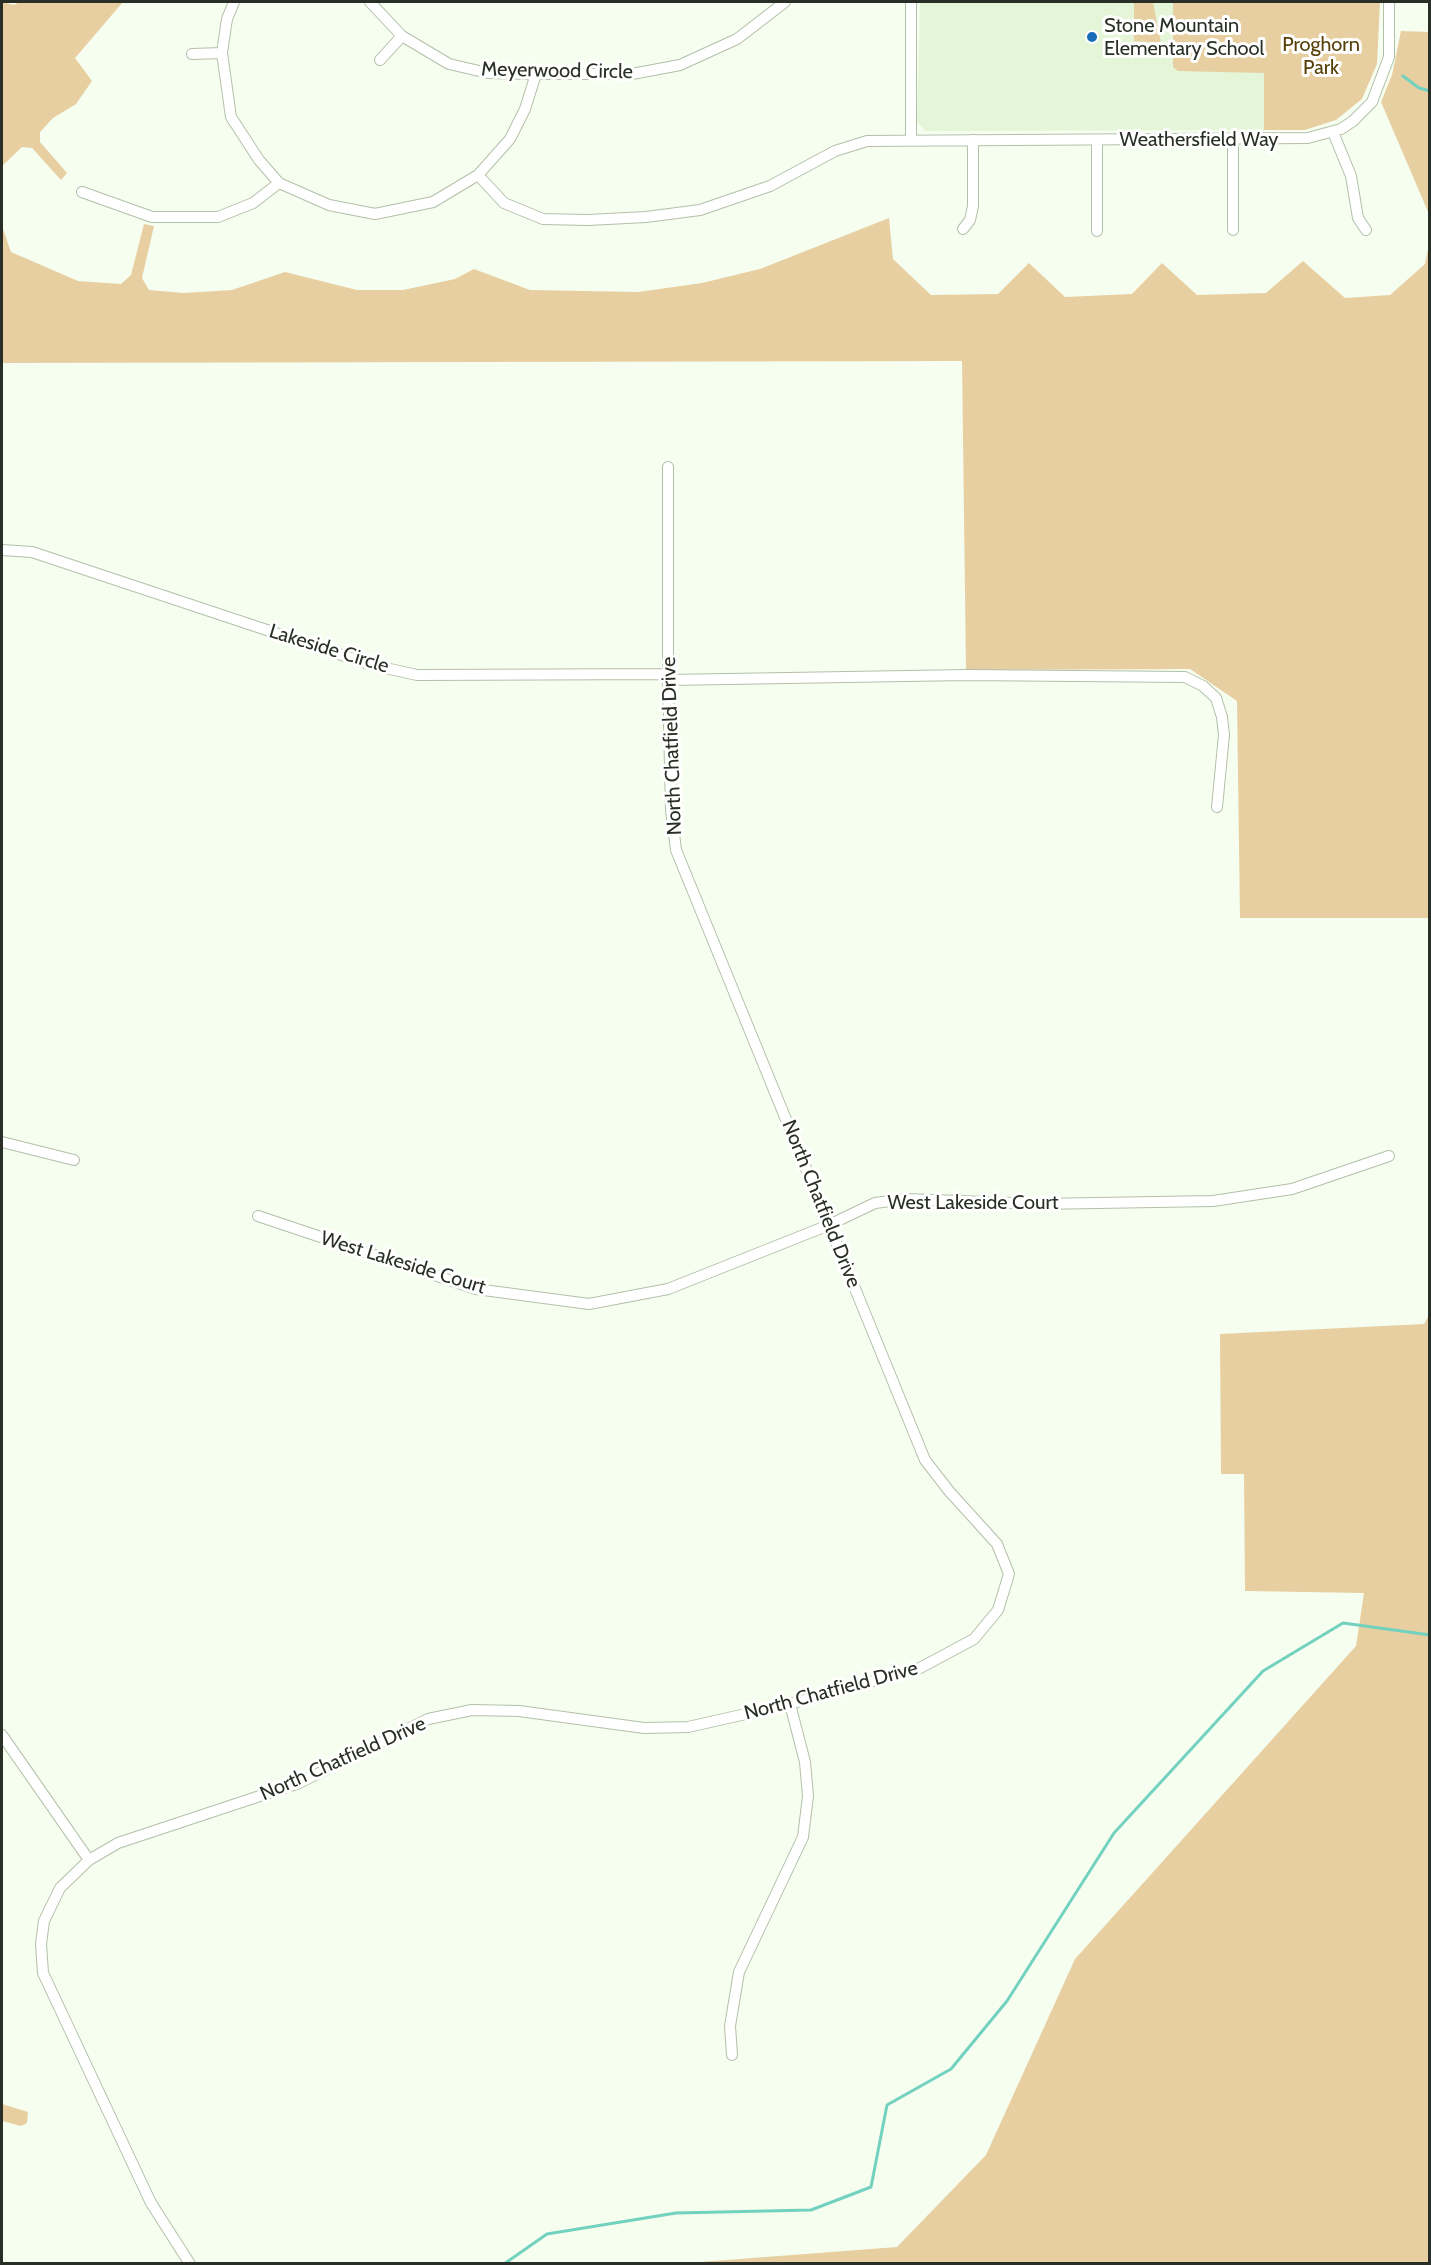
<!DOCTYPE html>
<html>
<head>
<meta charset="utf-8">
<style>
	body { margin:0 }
	#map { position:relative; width:1431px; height:2265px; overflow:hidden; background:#f6fef0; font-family:Cabin,sans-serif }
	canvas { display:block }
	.frame { position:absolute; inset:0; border:3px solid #292f26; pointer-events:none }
</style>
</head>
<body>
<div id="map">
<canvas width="1431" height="2265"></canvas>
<div class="frame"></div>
</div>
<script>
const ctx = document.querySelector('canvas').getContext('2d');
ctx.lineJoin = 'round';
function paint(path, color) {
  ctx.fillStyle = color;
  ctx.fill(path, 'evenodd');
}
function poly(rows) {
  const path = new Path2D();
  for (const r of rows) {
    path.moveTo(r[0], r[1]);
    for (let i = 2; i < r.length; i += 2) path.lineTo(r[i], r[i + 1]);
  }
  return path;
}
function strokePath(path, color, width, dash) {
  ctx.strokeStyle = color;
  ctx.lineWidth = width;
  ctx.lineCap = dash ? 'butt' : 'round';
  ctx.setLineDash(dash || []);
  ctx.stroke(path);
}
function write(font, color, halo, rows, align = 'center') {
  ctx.font = font + ' Cabin,sans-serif';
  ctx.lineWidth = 6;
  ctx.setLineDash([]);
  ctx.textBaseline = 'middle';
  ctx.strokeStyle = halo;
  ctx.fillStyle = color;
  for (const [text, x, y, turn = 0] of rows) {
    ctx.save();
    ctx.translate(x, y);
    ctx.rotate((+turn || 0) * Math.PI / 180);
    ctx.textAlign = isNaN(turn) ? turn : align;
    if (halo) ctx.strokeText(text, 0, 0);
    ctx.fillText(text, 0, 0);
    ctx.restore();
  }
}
const built = poly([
	[920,2,1265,2,1264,130,925,131,917,121]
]);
const green = poly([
	[2,2,14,5,19,2,123,2,75,58,92,81,76,104,53,118,40,132,40,142,67,173,61,180,32,148,22,147,2,166],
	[1134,2,1153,2,1161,43,1134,41],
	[1173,2,1380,2,1377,64,1362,99,1336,120,1305,130,1264,130,1264,73,1178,71,1173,67],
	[1401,31,1429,32,1429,214,1381,102,1392,75],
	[889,218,893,259,931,295,998,294,1029,263,1065,297,1132,294,1162,263,1197,295,1266,293,1303,261,1345,298,1390,295,1425,264,1429,244,1429,918,1240,918,1237,701,1190,669,966,670,962,361,2,363,2,226,11,252,78,281,121,284,131,275,144,224,154,226,142,278,149,290,184,293,232,290,285,272,357,290,403,290,455,279,474,269,530,290,638,292,702,283,760,269],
	[1429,1315,1429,2263,687,2263,897,2247,986,2155,1075,1959,1356,1646,1364,1593,1245,1591,1244,1474,1221,1474,1220,1334,1424,1324],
	[2,2104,28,2112,27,2123,21,2126,2,2121]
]);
const stream = poly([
	[1403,76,1419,88,1430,91],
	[504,2264,547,2234,676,2213,811,2210,871,2187,887,2105,951,2069,1007,2001,1114,1833,1263,1671,1343,1623,1430,1635]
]);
const minor = poly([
	[234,2,227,19,222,53,231,117,259,160,279,183,329,205,375,214,433,202,478,175,510,139,525,109,536,74],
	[370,2,402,36,449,64,488,73,536,74,632,74,680,65,737,39,785,2],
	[192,54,222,53],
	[380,60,402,36],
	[1333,132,1351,176,1358,218,1366,230],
	[911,139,911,2],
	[1097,140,1097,231],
	[1233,140,1233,230],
	[478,175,504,203,543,219,588,220,646,217,700,210,770,186,835,151,867,141,1308,138,1341,129,1353,121,1372,102,1389,57,1389,2],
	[82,192,152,217,218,217,253,203,279,183],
	[963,229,970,220,973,206,973,140],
	[2,550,32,552,372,665,417,675,668,674],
	[668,680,966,675,1185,677,1203,686,1216,698,1222,717,1224,735,1217,807],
	[2,1142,74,1160],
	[258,1216,476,1289,589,1304,668,1289,829,1225,875,1203,906,1199,1039,1204,1213,1201,1292,1189,1389,1156],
	[2,1735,89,1860],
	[732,2055,730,2026,739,1972,803,1837,808,1796,805,1762,790,1704],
	[190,2264,151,2203,43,1973,41,1944,44,1921,60,1888,89,1860,118,1843,299,1783,428,1719,472,1710,519,1711,644,1728,688,1727,790,1704,920,1668,974,1639,998,1610,1009,1574,997,1544,949,1491,925,1460,676,850,671,810,668,680,668,467]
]);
const markers = [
	[1092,37,6,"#176bb9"]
];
const poiNames = [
	["Stone Mountain",1104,26],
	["Elementary School",1104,49]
];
const parkNames = [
	["Proghorn",1321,45],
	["Park",1321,68]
];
const streetNames = [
	["Meyerwood Circle",557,71,1],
	["Weathersfield Way",1199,140],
	["Lakeside Circle",329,649,17],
	["North Chatfield Drive",672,746,-92],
	["West Lakeside Court",973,1203],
	["North Chatfield Drive",821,1204,68],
	["West Lakeside Court",403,1263,17],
	["North Chatfield Drive",831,1691,-15],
	["North Chatfield Drive",343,1759,-24]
];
paint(built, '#e4f6d7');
paint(green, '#e7cfa2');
strokePath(stream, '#72d1bf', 3);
strokePath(minor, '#b3c0a9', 12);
strokePath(minor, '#fff', 10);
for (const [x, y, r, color] of markers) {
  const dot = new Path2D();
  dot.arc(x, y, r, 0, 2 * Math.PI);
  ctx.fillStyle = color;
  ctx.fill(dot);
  strokePath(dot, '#fff', 2);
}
write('20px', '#292f26', '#fff', poiNames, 'left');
write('20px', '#574008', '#fff', parkNames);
write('20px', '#292f26', '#fff', streetNames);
</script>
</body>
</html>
